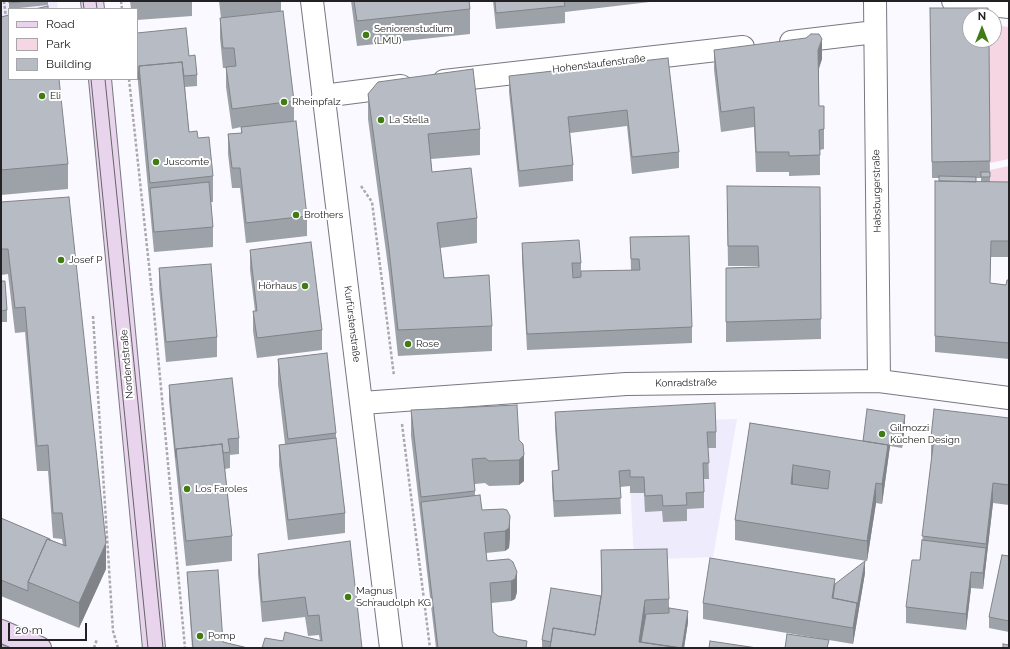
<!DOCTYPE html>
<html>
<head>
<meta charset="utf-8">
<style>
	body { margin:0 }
	#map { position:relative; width:1010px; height:649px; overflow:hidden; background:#faf9ff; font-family:Raleway,sans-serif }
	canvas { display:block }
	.frame { position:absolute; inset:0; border:2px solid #222225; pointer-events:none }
	.legend { position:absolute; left:8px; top:8px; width:130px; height:72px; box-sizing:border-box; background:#fff; border:1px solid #a7a7a8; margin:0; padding:5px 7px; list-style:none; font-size:12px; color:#222225 }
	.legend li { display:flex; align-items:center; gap:8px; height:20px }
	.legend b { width:20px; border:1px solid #a7a7a8 }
	.north { position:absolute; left:962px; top:8px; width:40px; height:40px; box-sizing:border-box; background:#fff; border:1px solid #a7a7a8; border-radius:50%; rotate:0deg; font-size:11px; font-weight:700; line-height:16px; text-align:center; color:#222225 }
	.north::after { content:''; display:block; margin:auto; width:14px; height:18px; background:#407b14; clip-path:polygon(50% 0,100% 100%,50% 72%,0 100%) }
	.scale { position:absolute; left:8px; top:623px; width:79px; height:18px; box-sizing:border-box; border:2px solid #222225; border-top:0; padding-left:5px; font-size:12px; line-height:14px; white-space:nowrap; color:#222225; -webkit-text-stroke:3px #fff; paint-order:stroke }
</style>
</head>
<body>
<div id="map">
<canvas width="1010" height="649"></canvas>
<div class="frame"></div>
<ul class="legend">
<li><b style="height:5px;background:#e8d4ec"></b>Road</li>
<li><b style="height:11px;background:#f6d6e3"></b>Park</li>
<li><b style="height:11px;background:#b7bcc4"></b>Building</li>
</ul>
<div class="north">N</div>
<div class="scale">20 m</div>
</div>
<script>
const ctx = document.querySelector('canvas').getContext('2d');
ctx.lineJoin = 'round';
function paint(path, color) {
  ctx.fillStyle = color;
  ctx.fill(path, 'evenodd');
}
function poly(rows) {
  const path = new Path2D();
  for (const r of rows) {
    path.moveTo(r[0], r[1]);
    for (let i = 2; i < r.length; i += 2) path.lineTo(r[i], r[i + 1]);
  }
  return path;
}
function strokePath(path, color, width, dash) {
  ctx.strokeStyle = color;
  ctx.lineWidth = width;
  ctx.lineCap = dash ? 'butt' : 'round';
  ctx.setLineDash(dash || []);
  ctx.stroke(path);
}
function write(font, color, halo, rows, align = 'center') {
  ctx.font = font + ' Raleway,sans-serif';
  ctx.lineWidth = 4;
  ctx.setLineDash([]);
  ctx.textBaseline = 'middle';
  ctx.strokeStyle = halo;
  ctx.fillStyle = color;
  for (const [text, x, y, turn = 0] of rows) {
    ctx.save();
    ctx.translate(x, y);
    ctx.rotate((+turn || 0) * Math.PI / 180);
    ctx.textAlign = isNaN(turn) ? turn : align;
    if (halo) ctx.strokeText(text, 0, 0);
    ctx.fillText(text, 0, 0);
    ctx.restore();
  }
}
const built = poly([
	[1,1,57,1,58,9,9,9,9,32,1,33],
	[737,419,713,557,634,560,627,423]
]);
const green = poly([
	[994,25,1009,27,1009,159,990,163,989,40,994,40],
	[1009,166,1009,183,990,183,990,170]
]);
const path = poly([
	[4,1,6,18],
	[121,1,122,9],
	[129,79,154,312,185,648],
	[361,186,372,202,394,376],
	[93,316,113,631,118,648],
	[402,424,430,648],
	[94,648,97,639]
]);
const street = poly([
	[312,1,391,648],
	[875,1,879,381],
	[953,1,1009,7],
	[791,42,875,32],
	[444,81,743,47],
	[323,96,401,86],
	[362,403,626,384,879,381,1009,398]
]);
const secondary = poly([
	[92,1,93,9],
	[100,79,154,648],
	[1,631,40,648]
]);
const tram = poly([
	[83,1,84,9],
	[96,1,97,9],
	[91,79,148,648],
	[105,79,163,648]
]);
const wall = poly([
	[9,1,48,1,48,5,9,9],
	[130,1,192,1,192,16,137,20,137,9,131,9],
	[219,1,281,1,281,11,221,18],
	[351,1,469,1,470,9,470,34,357,46],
	[493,1,658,1,565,12,565,23,496,29],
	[930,8,989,40,990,182,1009,182,1009,257,991,257,990,283,1006,285,1009,280,1009,359,935,352,935,181,939,181,939,178,932,178],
	[976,178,981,178,981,182,976,182],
	[1,17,68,164,68,189,1,195],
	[220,18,294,101,294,121,255,126,307,216,307,236,246,243,240,188,232,188,228,154,228,134,241,133,241,127,232,129,226,87,226,68,223,68,220,38],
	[137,33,189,56,197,75,197,86,185,87,189,132,198,138,213,176,213,202,211,202,213,227,213,247,154,252,137,72],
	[714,50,822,59,819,69,819,106,824,106,824,149,820,150,820,175,789,176,789,172,756,172,754,127,721,132,714,70],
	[668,58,679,152,679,168,632,174,627,126,570,133,573,165,573,181,519,187,509,92,509,76],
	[368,94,480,129,480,155,431,159,432,172,477,218,477,243,440,248,444,278,492,326,492,351,398,356,389,274,368,119],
	[820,187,821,339,726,342,726,268,758,267,758,266,728,266,727,206],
	[1,202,106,569,79,628,1,596,1,518,63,545,62,539,53,538,48,471,37,471,25,332,15,333,8,274,1,275],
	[630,237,692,327,692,343,527,350,522,259,522,243,581,263,581,277,631,270],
	[250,250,322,330,322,350,257,358,253,331,253,311,255,311,250,270],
	[159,268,217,337,217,357,166,362,159,288],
	[1,281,7,310,7,322,1,322],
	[278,359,336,433,336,438,345,513,345,533,288,540,279,465,279,445,285,444,278,384],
	[169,385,239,438,239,454,230,455,230,468,225,469,232,536,232,561,186,566,169,401],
	[411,410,519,440,524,481,519,485,489,486,485,483,475,484,475,496,482,510,503,509,510,536,509,548,505,551,486,553,487,561,509,559,517,592,515,599,511,601,491,603,493,632,498,636,527,648,436,648,411,436],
	[555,412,716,432,716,448,708,448,709,479,704,479,704,508,687,509,687,521,663,522,662,511,645,512,644,493,630,493,630,486,620,487,621,514,554,517,552,487,552,471,558,470,555,428],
	[1009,418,1009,505,993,503,983,589,971,588,966,630,906,623,906,607,920,560,932,457,931,457,931,437],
	[750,423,863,441,905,426,902,448,890,446,882,504,876,503,867,561,735,540,735,520],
	[601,550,669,599,669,608,688,622,684,648,542,648,542,640,601,596],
	[258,554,362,648,283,641,320,641,319,635,308,636,305,617,262,622,258,574],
	[1009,556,1009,632,989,628,989,617],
	[187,572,223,642,248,648,192,648],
	[865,573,853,644,703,619,703,603,835,584]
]);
const shadedWall = poly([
	[822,39,822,59,818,70,818,50],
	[905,415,905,426,902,448,902,437],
	[890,435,890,446,882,504,882,484,888,445],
	[524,455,524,481,519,485,519,460],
	[793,465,793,485,791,484],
	[876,483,876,503,867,561,867,541],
	[993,483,993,503,983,589,983,573],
	[510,516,510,536,509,548,505,551,505,531],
	[106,543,106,569,79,628,79,603],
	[865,561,865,573,853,644,853,628],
	[517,572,517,592,515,599,511,601,511,581],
	[971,572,971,588,966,630,966,614],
	[645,600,645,625,642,648,639,642],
	[688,611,688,622,684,648,682,648]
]);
const building = poly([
	[9,1,30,1,9,3,9,1],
	[354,1,469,1,470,9,357,21,354,1],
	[495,1,564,1,565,6,496,13,495,1],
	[48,6,48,9,35,9,48,6],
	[930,8,988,8,989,16,970,16,970,40,989,40,990,161,932,162,930,8],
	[283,11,294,101,232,109,226,67,236,66,234,48,223,48,220,18,283,11],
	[9,15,9,79,59,79,68,164,1,170,1,17,9,15],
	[186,28,189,56,195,55,197,75,184,76,182,62,139,66,139,80,137,61,137,33,186,28],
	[811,34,819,34,822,39,818,50,819,106,824,106,824,129,819,130,820,155,789,156,789,152,756,152,754,107,721,112,714,50,806,38,811,34],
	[668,58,679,152,632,157,627,110,568,117,573,165,519,171,509,76,668,58],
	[182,62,189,132,197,131,198,138,209,137,213,176,150,183,139,66,182,62],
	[473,69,480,129,428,134,432,172,471,168,477,218,437,223,444,278,489,275,492,326,398,330,389,249,368,94,378,82,473,69],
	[296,121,307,216,246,223,240,168,232,168,228,134,242,133,241,127,296,121],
	[981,172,990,172,990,177,981,177,981,172],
	[939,176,976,177,976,182,939,181,939,176],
	[935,181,1009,182,1009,241,991,241,990,283,1006,285,1007,280,1009,280,1009,343,935,336,935,181],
	[209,182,213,227,154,232,150,188,209,182],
	[727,186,820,187,821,319,726,322,726,268,759,267,758,246,728,246,727,186],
	[69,197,106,543,79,603,28,582,47,539,66,546,62,513,53,513,48,445,37,446,25,307,15,308,8,249,1,249,1,202,69,197],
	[689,236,692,327,527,334,522,243,579,240,581,263,572,263,573,278,581,277,581,271,640,270,639,259,631,259,630,237,689,236],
	[311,242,322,330,257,338,253,311,257,311,250,250,311,242],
	[211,264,217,337,166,342,159,268,211,264],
	[1,281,5,281,7,310,1,311,1,281],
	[327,353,336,433,288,439,278,359,327,353],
	[232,378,239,438,228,439,230,452,223,453,222,444,176,449,176,458,169,385,232,378],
	[715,403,716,432,707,432,709,463,703,463,704,492,686,493,687,505,663,506,662,495,645,496,644,477,630,477,630,470,619,471,621,498,554,501,552,471,559,470,555,412,715,403],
	[517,405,519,440,523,444,524,455,519,460,489,461,485,458,472,459,475,491,421,497,411,410,517,405],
	[867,409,905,415,902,437,890,435,888,453,888,445,863,441,867,409],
	[934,409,1009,418,1009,485,993,483,986,544,922,536,934,438,931,437,934,409],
	[750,423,888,445,882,484,876,483,867,541,735,520,750,423],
	[793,465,830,471,828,489,791,484,793,465],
	[336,438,345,513,288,520,279,445,336,438],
	[222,444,232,536,186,541,176,449,222,444],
	[480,495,482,510,503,509,507,510,510,516,509,528,505,531,484,533,487,561,509,559,513,562,517,572,515,579,511,581,490,583,493,632,498,636,527,641,526,648,438,648,421,502,480,495],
	[1,518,50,539,50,540,47,539,28,582,28,591,1,580,1,518],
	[922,540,986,548,983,573,971,572,966,614,906,607,912,560,920,560,922,540],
	[350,541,362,648,262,648,265,638,283,641,285,632,322,641,319,615,308,616,305,597,262,602,258,554,350,541],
	[667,549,669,599,645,600,639,642,680,648,550,648,553,628,595,635,602,591,601,550,667,549],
	[1002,555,1009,556,1009,621,989,617,1002,555],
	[710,558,835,579,832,598,857,603,853,628,703,603,710,558],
	[865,561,857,607,857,603,833,598,835,584,865,561],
	[218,570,223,642,248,648,193,648,187,572,218,570],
	[551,588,601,596,595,635,553,628,551,642,542,640,551,588],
	[669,608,688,611,682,648,641,642,646,614,669,613,669,608],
	[787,634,829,640,827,648,785,648,787,634],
	[710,641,757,648,709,648,710,641],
	[1,644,9,648,1,648,1,644],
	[1003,644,1009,645,1009,648,1003,648,1003,644]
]);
const markers = [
	[366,35,4,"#407b14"],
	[42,96,4,"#407b14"],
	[284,102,4,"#407b14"],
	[381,120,4,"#407b14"],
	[156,162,4,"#407b14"],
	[296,215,4,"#407b14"],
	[61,260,4,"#407b14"],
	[305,286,4,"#407b14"],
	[408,344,4,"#407b14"],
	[882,434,4,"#407b14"],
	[187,489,4,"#407b14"],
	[348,597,4,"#407b14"],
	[200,636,4,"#407b14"]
];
const poiNames = [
	["Seniorenstudium",374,29],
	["(LMU)",374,41],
	["Eli",50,96],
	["Rheinpfalz",292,102],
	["La Stella",389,120],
	["Juscomte",164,162],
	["Brothers",304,215],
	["Josef P",69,260],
	["Hörhaus",297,286,"right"],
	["Rose",416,344],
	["Gilmozzi",890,428],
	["Küchen Design",890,440],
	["Los Faroles",195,489],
	["Magnus",356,591],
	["Schraudolph KG",356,603],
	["Pomp",208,636]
];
const streetNames = [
	["Hohenstaufenstraße",599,64,-7],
	["Habsburgerstraße",877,191,-91],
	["Kurfürstenstraße",352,324,83],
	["Nordendstraße",127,364,-95],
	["Konradstraße",686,383,-1]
];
paint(built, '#edebfc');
paint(green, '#f6d6e3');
strokePath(street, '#787880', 24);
strokePath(secondary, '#787880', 24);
strokePath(path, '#aaa9ae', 2.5, [3, 2]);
strokePath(street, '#fff', 22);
strokePath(secondary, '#e8d4ec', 22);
strokePath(tram, '#656568', 1);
paint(wall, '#9da2a9');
paint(shadedWall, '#808489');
paint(building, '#b7bcc4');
strokePath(building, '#808489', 1);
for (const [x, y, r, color] of markers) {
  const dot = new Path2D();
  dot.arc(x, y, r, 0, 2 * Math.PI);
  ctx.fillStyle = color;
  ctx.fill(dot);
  strokePath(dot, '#fff', 1.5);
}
write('10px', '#222225', '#fff', poiNames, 'left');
write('10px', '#222225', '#fff', streetNames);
</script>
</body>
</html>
